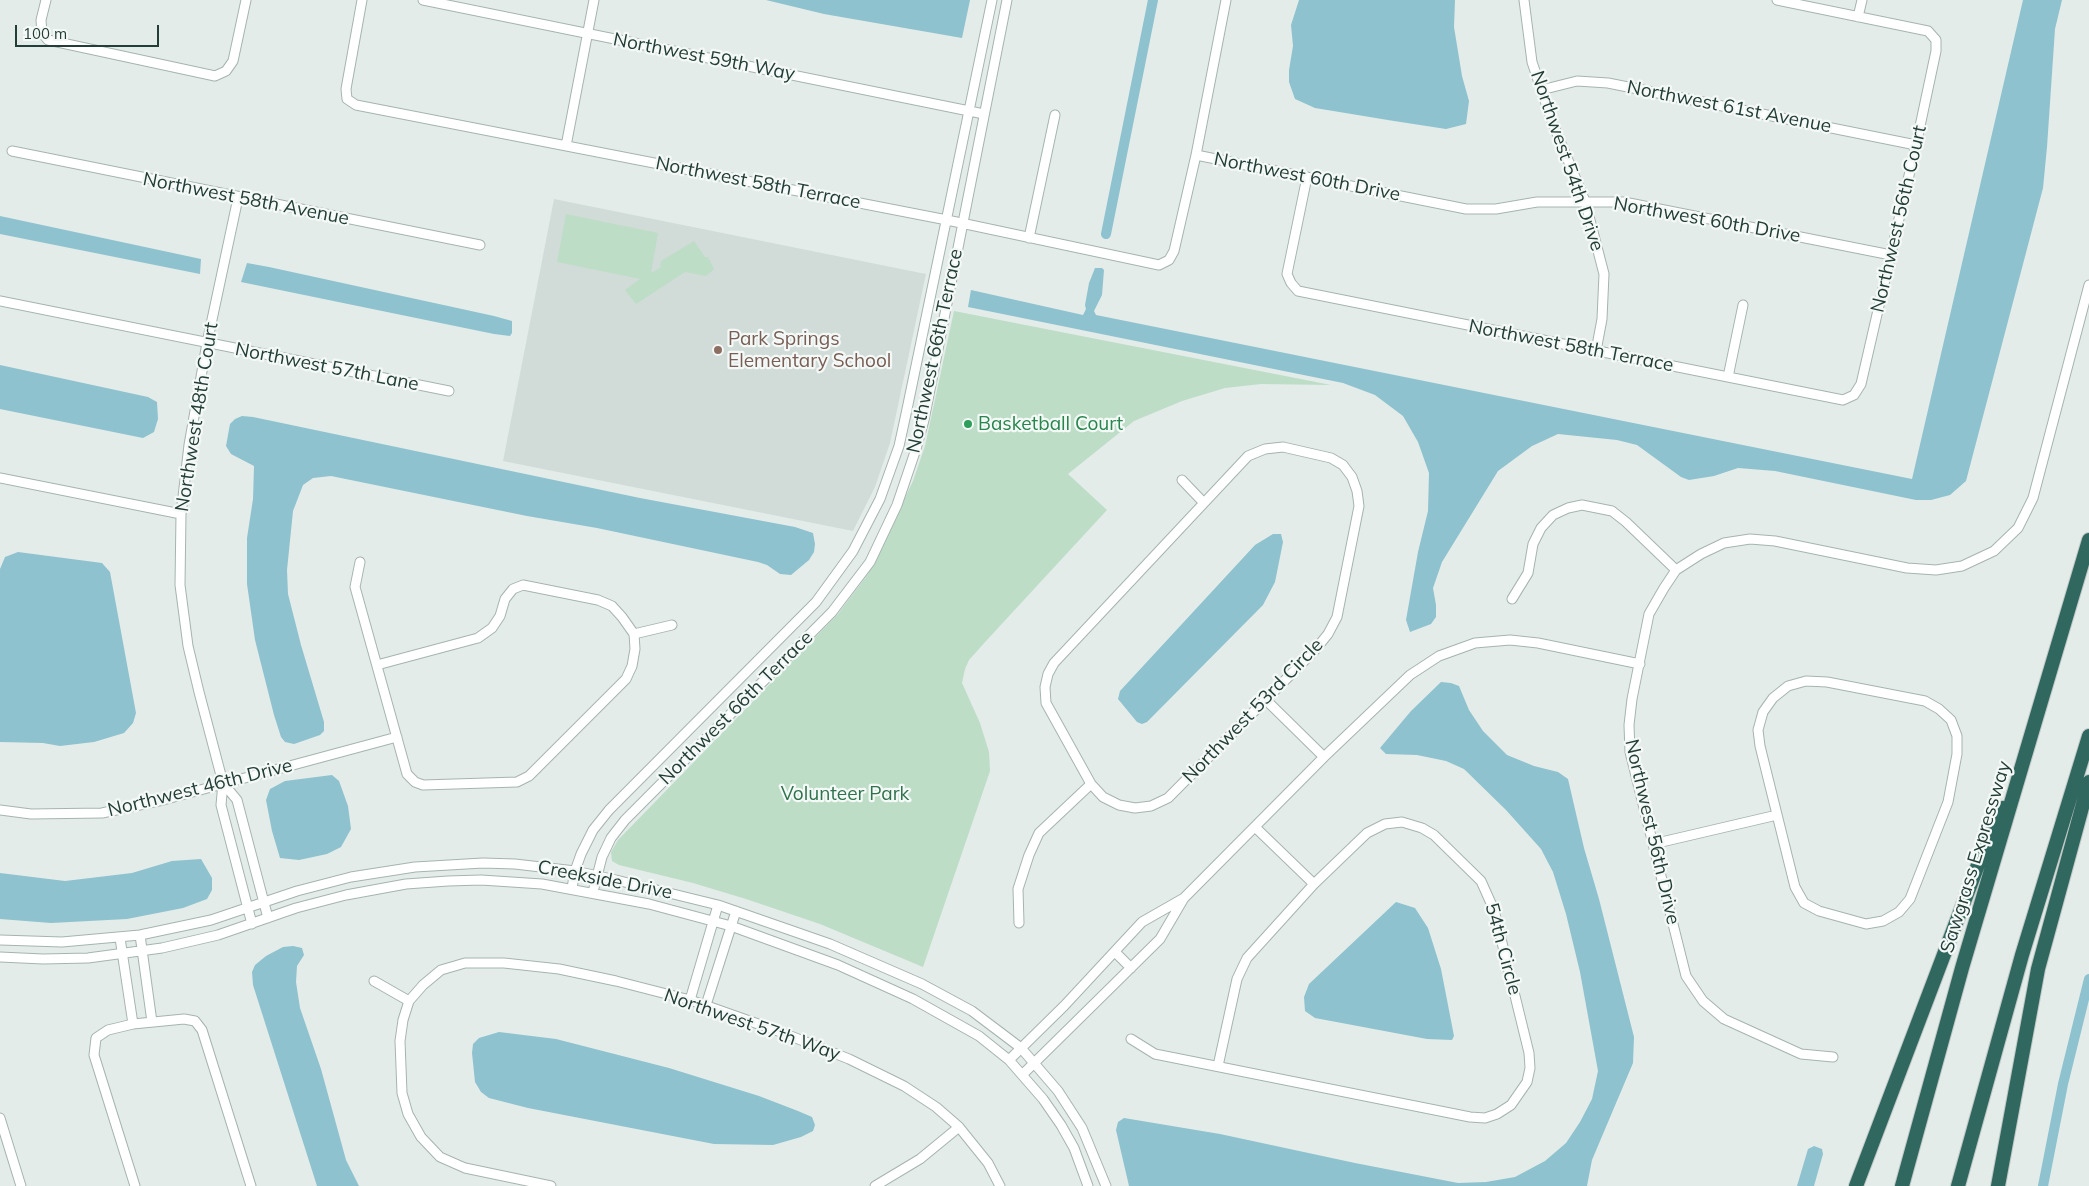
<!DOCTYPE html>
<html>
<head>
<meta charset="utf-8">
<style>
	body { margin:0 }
	#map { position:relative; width:2089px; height:1186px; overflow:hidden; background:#e3ece9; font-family:Mulish,sans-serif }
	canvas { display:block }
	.scale { position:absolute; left:15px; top:25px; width:144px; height:22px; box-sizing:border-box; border:2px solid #233d37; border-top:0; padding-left:6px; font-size:15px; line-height:18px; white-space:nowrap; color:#233d37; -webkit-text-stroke:4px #f4f9f7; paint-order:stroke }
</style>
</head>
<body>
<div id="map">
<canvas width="2089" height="1186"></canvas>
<div class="scale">100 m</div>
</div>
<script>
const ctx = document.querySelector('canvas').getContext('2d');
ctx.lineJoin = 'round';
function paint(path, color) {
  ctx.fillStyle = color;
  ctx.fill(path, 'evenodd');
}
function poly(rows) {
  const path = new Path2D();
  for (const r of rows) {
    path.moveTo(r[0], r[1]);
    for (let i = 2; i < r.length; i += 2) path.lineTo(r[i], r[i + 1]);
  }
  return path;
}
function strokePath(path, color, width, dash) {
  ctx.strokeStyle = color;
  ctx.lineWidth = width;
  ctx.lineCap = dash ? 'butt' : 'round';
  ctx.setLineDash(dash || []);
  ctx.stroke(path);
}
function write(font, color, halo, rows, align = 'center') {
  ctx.font = font + ' Mulish,sans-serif';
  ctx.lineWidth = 4.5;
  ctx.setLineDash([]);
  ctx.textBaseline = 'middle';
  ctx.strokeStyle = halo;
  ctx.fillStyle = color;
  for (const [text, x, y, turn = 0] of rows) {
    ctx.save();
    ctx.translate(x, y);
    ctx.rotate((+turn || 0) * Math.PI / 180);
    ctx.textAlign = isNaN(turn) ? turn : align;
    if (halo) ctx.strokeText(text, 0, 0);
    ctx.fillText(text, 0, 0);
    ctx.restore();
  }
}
const built = poly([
	[554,199,926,274,890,443,875,487,853,531,503,461]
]);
const green = poly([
	[566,214,658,233,651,273,660,268,661,261,694,241,705,257,708,257,714,269,706,276,685,272,636,304,625,290,640,279,557,262],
	[954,311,1331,385,1261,384,1225,388,1182,401,1134,421,1068,474,1107,510,986,641,969,660,965,669,962,683,980,723,989,752,990,771,923,967,820,924,746,899,693,883,619,865,612,861,611,852,618,840,838,614,868,574,913,481,925,446]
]);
const water = poly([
	[766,0,970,0,962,38,824,14],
	[1299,0,1455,0,1454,27,1462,76,1469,101,1466,124,1446,129,1394,121,1315,108,1295,99,1289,82,1289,70,1293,46,1291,25],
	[2023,0,2062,0,2055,29,2047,147,2043,188,1966,481,1950,495,1931,500,1916,500,1775,471,1738,468,1714,476,1689,480,1681,477,1637,445,1617,440,1558,434,1532,446,1498,471,1442,562,1433,588,1436,605,1436,617,1431,624,1410,632,1406,620,1418,552,1428,511,1429,473,1418,442,1403,416,1375,395,1343,383,968,307,971,290,1083,315,1086,309,1085,305,1089,283,1095,268,1102,268,1104,270,1102,295,1094,311,1096,315,1912,479],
	[0,216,201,259,200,274,0,234],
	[247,263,269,267,494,316,512,321,512,333,510,336,494,334,241,282],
	[0,365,148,397,157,402,158,419,154,432,143,438,0,409],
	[242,416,253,417,640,498,795,527,813,533,815,544,814,552,809,560,791,575,780,574,767,565,758,562,597,528,527,516,331,476,313,478,303,485,293,511,287,570,288,594,301,645,324,722,324,731,320,735,294,744,285,742,281,737,274,715,255,640,247,584,247,538,253,499,254,466,231,454,226,446,230,424,235,419],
	[1273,534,1281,534,1283,542,1275,582,1263,605,1147,722,1142,724,1137,722,1118,699,1120,691,1255,545],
	[18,552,102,563,110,572,136,713,133,723,124,733,94,742,60,746,43,743,0,742,0,569,5,557],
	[1441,682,1451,683,1459,686,1469,710,1483,731,1507,755,1534,766,1558,772,1568,779,1584,848,1599,899,1634,1037,1633,1063,1592,1160,1587,1186,1129,1186,1116,1130,1118,1122,1124,1118,1220,1134,1355,1163,1458,1183,1486,1182,1515,1177,1545,1161,1566,1143,1580,1122,1592,1099,1598,1071,1580,972,1566,914,1553,872,1541,849,1506,810,1464,769,1446,761,1417,755,1386,754,1380,748,1411,711],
	[332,775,339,781,348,806,351,829,341,847,327,854,299,860,280,858,272,831,266,800,270,789,285,781],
	[201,859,212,878,212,890,207,899,183,908,127,919,51,923,0,919,0,873,65,881,132,873,172,861],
	[1396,902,1415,908,1428,928,1441,969,1454,1036,1452,1040,1427,1039,1315,1018,1305,1011,1304,997,1309,984],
	[293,946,302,948,304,955,297,966,296,982,300,1008,321,1069,346,1160,359,1186,317,1186,253,985,252,972,255,965,266,956,283,947],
	[499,1032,556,1039,669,1068,759,1096,798,1111,812,1117,815,1125,813,1131,801,1137,773,1145,714,1144,528,1108,489,1098,481,1092,475,1082,472,1053,473,1044,479,1038],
	[1814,1146,1822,1149,1823,1154,1814,1186,1797,1186,1808,1149]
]);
const canal = poly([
	[1106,234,1153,0],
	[2043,1186,2063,1084,2089,979]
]);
const minor = poly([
	[46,0,41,20,42,33,48,40,215,76,226,71,233,61,246,0],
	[362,0,346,89,347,99,356,105,947,220,1159,265,1169,260,1174,251,1196,155,1226,0],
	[423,0,984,114],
	[1524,0,1532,62,1553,124,1585,201,1604,274,1602,319,1596,351],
	[1858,17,1862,0],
	[1541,90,1577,81,1608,83,1916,145],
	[566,146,594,0],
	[12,151,480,245],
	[1196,155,1466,209,1496,209,1537,202,1624,202,1891,255],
	[1307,177,1287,274,1291,283,1298,291,1843,400,1854,395,1861,384,1916,145,1936,51,1936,40,1928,31,1777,0],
	[238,198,207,343,189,445,181,514,180,585,188,646,199,692,223,783,221,805,252,924],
	[1029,238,1055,115],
	[0,301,449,391],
	[1728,377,1743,305],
	[1283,447,1331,458,1343,465,1352,477,1357,491,1359,506,1337,617,1328,634,1315,650,1168,798,1151,806,1135,808,1119,805,1103,797,1091,784,1046,703,1045,687,1048,674,1054,663,1248,456,1265,449,1283,447],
	[0,478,181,514],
	[1182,480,1203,502],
	[360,562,355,587,407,774,415,782,423,785,517,782,529,776,626,679,632,666,635,649,634,634,622,617,612,606,598,600,523,585,513,589,505,599,500,616,492,628,478,638,377,665],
	[1512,599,1528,573,1533,544,1541,528,1553,515,1568,508,1582,505,1612,511,1626,522,1676,570],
	[634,634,672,625],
	[1806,681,1827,682,1925,701,1939,709,1951,720,1957,736,1957,754,1948,802,1910,899,1899,912,1883,921,1866,924,1819,911,1804,903,1795,887,1760,746,1758,730,1763,712,1773,698,1788,686,1806,681],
	[1265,699,1324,757],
	[223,783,237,800,268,918],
	[0,810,31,814,102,813,163,800,397,737],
	[1256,828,1314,884],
	[1653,844,1777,815],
	[572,888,575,871,581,854,593,830,609,810,816,602,853,551,880,499,899,446,906,414,992,0],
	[593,892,602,857,611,838,625,820,832,612,870,562,897,505,916,449,924,420,1007,0],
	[1019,923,1018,889,1029,855,1039,833,1091,784],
	[140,935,152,1022],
	[120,938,133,1024],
	[0,940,62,942,140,935,211,920,297,891,351,877,415,867,483,863,515,864,575,871,616,880,718,905,830,944,922,984,972,1011,1021,1048,1058,1091,1082,1128,1106,1186],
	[1115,952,1131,968],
	[0,957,43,959,88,958,162,948,218,935,296,908,346,895,406,884,448,881,481,880,542,884,649,904,731,926,838,965,913,999,979,1036,1009,1060,1043,1099,1061,1125,1074,1148,1088,1186],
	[374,981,409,1001],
	[690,1000,718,905],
	[706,1005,736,911],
	[1131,1039,1155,1054,1470,1117,1485,1118,1497,1114,1511,1105,1527,1082,1530,1068,1529,1053,1494,910,1481,881,1434,835,1422,828,1402,822,1385,824,1367,833,1314,884,1247,958,1237,979,1218,1066],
	[1833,1057,1801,1054,1724,1019,1703,1001,1686,976,1630,752,1629,725,1632,699,1649,614,1664,588,1676,570,1701,554,1724,543,1750,539,1775,541,1907,568,1936,570,1962,566,1994,551,2018,528,2033,498,2089,285],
	[1009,1060,1064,1006,1142,922,1184,898],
	[1023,1074,1160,939,1184,898,1324,757,1410,675,1439,656,1475,643,1510,640,1538,643,1640,664],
	[0,1118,21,1186],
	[135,1186,94,1055,96,1038,108,1030,133,1024,184,1019,195,1021,202,1030,251,1186],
	[551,1186,465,1168,440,1157,421,1137,408,1114,402,1093,400,1041,403,1020,409,1001,423,985,441,970,465,963,504,963,559,969,616,981,690,1000,778,1031,849,1059,904,1086,936,1107,959,1127,988,1163,1000,1186],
	[875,1186,920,1159,959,1127]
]);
const highway = poly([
	[1856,1186,1989,836,2003,808],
	[1902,1186,1962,968,2089,540],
	[1958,1186,2022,955,2089,736],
	[1998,1186,2038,969,2089,782]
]);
const markers = [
	[718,350,5,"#8d6e63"],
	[968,424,5,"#2e9e5b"]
];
const streetNames = [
	["Northwest 59th Way",704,57,11],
	["Northwest 61st Avenue",1729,107,11],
	["Northwest 54th Drive",1567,161,71],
	["Northwest 60th Drive",1307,177,11],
	["Northwest 58th Terrace",758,183,11],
	["Northwest 58th Avenue",246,199,11],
	["Northwest 56th Court",1899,219,-77],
	["Northwest 60th Drive",1707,220,10],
	["Northwest 58th Terrace",1571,346,11],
	["Northwest 66th Terrace",935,351,-78],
	["Northwest 57th Lane",327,367,11],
	["Northwest 48th Court",197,417,-81],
	["Northwest 66th Terrace",736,708,-45],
	["Northwest 53rd Circle",1253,711,-46],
	["Northwest 46th Drive",200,788,-14],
	["Northwest 56th Drive",1652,832,77],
	["Sawgrass Expressway",1976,857,-73],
	["Creekside Drive",605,880,11],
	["54th Circle",1503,949,75],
	["Northwest 57th Way",752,1025,19]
];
const educationNames = [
	["Park Springs",728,339],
	["Elementary School",728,361]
];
const leisureNames = [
	["Basketball Court",978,424]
];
const parkNames = [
	["Volunteer Park",845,794]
];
paint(built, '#d1dcd8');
paint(green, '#bdddc7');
paint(water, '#8ec2cf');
strokePath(canal, '#8ec2cf', 10);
strokePath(minor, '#a6b4b0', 11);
strokePath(highway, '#c1c9c7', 16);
strokePath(minor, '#fff', 9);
strokePath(highway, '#30685f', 14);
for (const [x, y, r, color] of markers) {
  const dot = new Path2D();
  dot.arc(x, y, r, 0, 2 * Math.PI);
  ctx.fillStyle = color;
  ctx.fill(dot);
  strokePath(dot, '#f4f9f7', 2);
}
write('19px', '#233d37', '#f4f9f7', streetNames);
write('19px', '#785e54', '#f4f9f7', educationNames, 'left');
write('19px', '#27864d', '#f4f9f7', leisureNames, 'left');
write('19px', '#2f734c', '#f4f9f7', parkNames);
</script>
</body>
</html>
